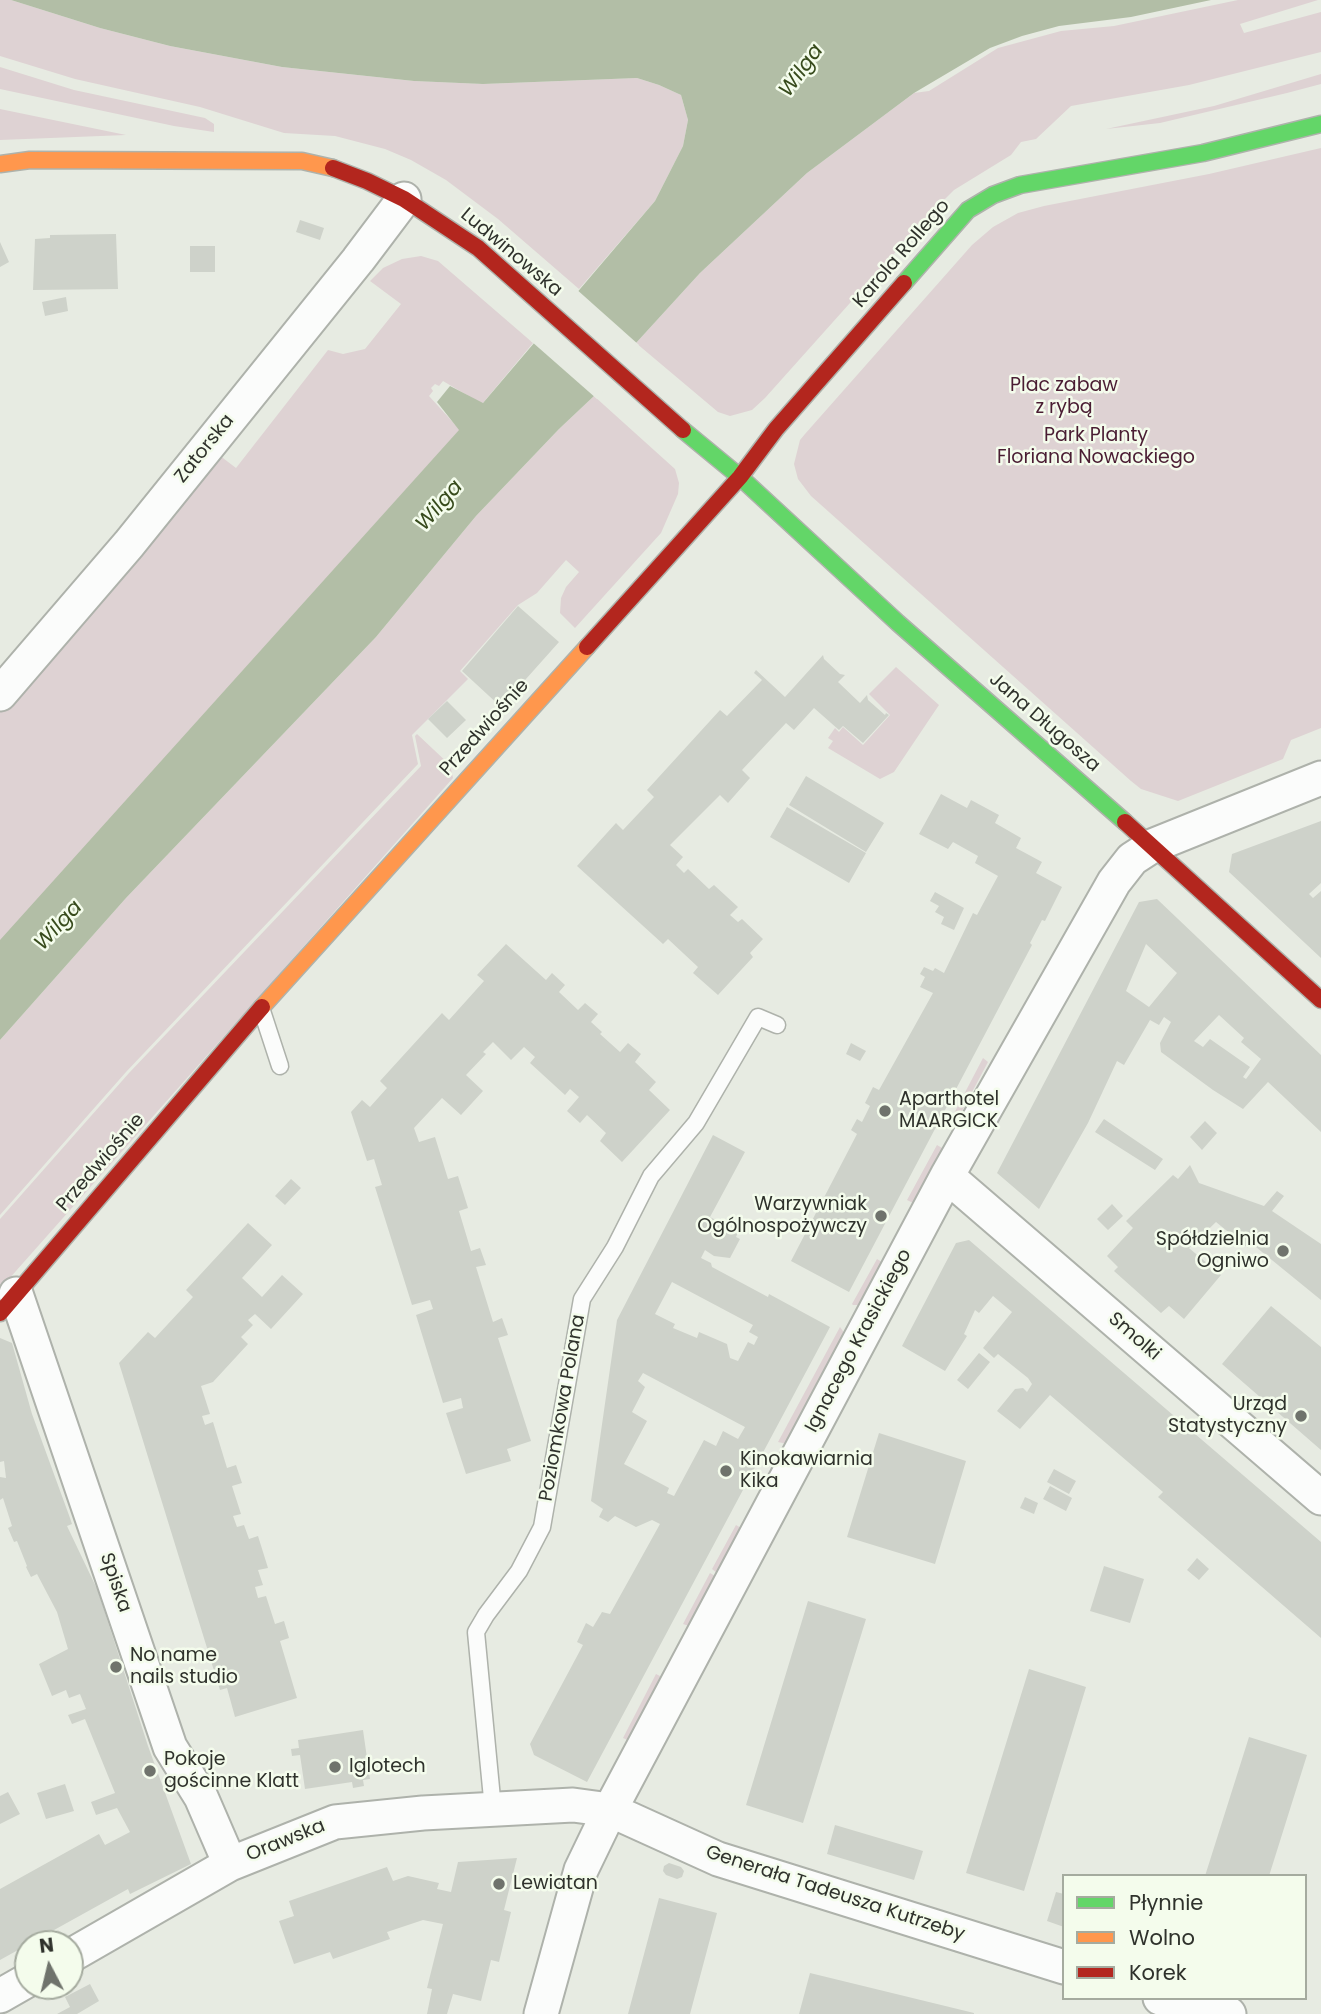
<!DOCTYPE html>
<html>
<head>
<meta charset="utf-8">
<style>
	body { margin:0 }
	#map { position:relative; width:1321px; height:2014px; overflow:hidden; background:#e7ebe2; font-family:Poppins,sans-serif }
	canvas { display:block }
	.legend { position:absolute; left:1062px; top:1874px; width:245px; height:126px; box-sizing:border-box; background:#f4fcec; border:2px solid #a5ab9f; margin:0; padding:9px 12px; list-style:none; font-size:21px; color:#2f322c }
	.legend li { display:flex; align-items:center; gap:14px; height:35px }
	.legend b { width:35px; border:2px solid #a5ab9f }
	.north { position:absolute; left:14px; top:1930px; width:70px; height:70px; box-sizing:border-box; background:#f4fcec; border:2px solid #a5ab9f; border-radius:50%; rotate:353deg; font-size:19px; font-weight:700; line-height:28px; text-align:center; color:#2f322c }
	.north::after { content:''; display:block; margin:auto; width:24px; height:32px; background:#6f736c; clip-path:polygon(50% 0,100% 100%,50% 72%,0 100%) }
</style>
</head>
<body>
<div id="map">
<canvas width="1321" height="2014"></canvas>
<ul class="legend">
<li><b style="height:9px;background:#63d668"></b>Płynnie</li>
<li><b style="height:9px;background:#ff974d"></b>Wolno</li>
<li><b style="height:9px;background:#b3261e"></b>Korek</li>
</ul>
<div class="north">N</div>
</div>
<script>
const ctx = document.querySelector('canvas').getContext('2d');
ctx.lineJoin = 'round';
function paint(path, color) {
  ctx.fillStyle = color;
  ctx.fill(path, 'evenodd');
}
function poly(rows) {
  const path = new Path2D();
  for (const r of rows) {
    path.moveTo(r[0], r[1]);
    for (let i = 2; i < r.length; i += 2) path.lineTo(r[i], r[i + 1]);
  }
  return path;
}
function strokePath(path, color, width, dash) {
  ctx.strokeStyle = color;
  ctx.lineWidth = width;
  ctx.lineCap = dash ? 'butt' : 'round';
  ctx.setLineDash(dash || []);
  ctx.stroke(path);
}
function write(font, color, halo, rows, align = 'center') {
  ctx.font = font + ' Poppins,sans-serif';
  ctx.lineWidth = 5;
  ctx.setLineDash([]);
  ctx.textBaseline = 'middle';
  ctx.strokeStyle = halo;
  ctx.fillStyle = color;
  for (const [text, x, y, turn = 0] of rows) {
    ctx.save();
    ctx.translate(x, y);
    ctx.rotate((+turn || 0) * Math.PI / 180);
    ctx.textAlign = isNaN(turn) ? turn : align;
    if (halo) ctx.strokeText(text, 0, 0);
    ctx.fillText(text, 0, 0);
    ctx.restore();
  }
}
const green = poly([
	[0,0,11,0,100,28,170,46,282,67,414,81,483,84,637,78,659,85,681,95,688,120,683,146,655,201,579,289,498,219,446,180,411,160,385,149,335,136,284,133,200,107,75,79,0,56],
	[1238,0,1318,0,1240,24,1244,33,1321,12,1321,52,1189,85,1071,106,1036,139,1021,142,1011,155,954,190,926,218,765,398,752,410,730,416,718,412,636,343,700,273,807,173,914,93,929,91,998,48,1061,31,1114,26],
	[0,67,74,90,205,118,214,124,214,132,174,126,0,89],
	[1321,74,1321,84,1287,93,1160,123,1106,129,1214,106],
	[0,109,126,135,0,140],
	[1321,148,1321,728,1291,740,1283,759,1178,801,1141,789,1131,781,811,496,798,479,794,464,800,440,805,434,972,245,993,227,1018,213,1044,206,1209,174],
	[421,256,438,261,533,343,482,404,443,381,439,386,435,384,431,388,433,391,429,396,460,430,0,942,0,710,157,530,176,515,208,466,219,455,236,468,328,350,343,354,365,349,401,304,370,281,383,268,402,259],
	[594,396,675,469,679,483,678,494,661,533,575,628,560,613,561,598,566,587,579,572,566,560,537,593,518,605,460,671,468,679,412,735,418,764,126,1072,0,1215,0,1040,126,898,376,637,476,516,559,429],
	[896,667,939,705,894,772,880,779,828,748,833,741,828,738,835,728,839,732,843,727,863,745,890,715,869,694],
	[417,734,450,765,453,778,0,1289,0,1219,129,1073,421,766,415,736],
	[983,1058,988,1062,953,1128,948,1125],
	[937,1145,942,1148,913,1203,907,1200],
	[877,1259,882,1262,859,1305,853,1305,852,1304],
	[840,1327,845,1334,787,1444,778,1442],
	[736,1525,741,1528,717,1573,712,1569],
	[710,1573,715,1576,689,1626,683,1624],
	[656,1674,662,1677,630,1741,623,1738]
]);
const water = poly([
	[11,0,1211,0,1131,17,1059,26,1022,36,990,48,914,93,807,173,700,273,636,343,594,396,559,429,476,516,376,637,126,898,0,1040,0,940,459,430,437,402,450,386,483,403,655,201,683,146,688,120,681,95,659,85,637,78,483,84,414,81,282,67,170,46,100,28]
]);
const pier = poly([
	[575,288,639,345,597,399,531,341]
]);
const building = poly([
	[300,220,324,228,320,240,296,232],
	[116,234,118,289,33,290,35,239,50,238,50,235],
	[0,242,9,262,0,267],
	[190,246,215,246,215,272,190,272],
	[66,297,68,311,45,316,42,302],
	[518,606,559,642,501,707,462,671],
	[823,655,824,659,840,674,845,675,838,682,860,703,867,695,868,700,885,715,886,713,889,715,863,743,843,726,839,730,814,708,794,730,786,723,742,770,750,778,728,803,720,795,670,845,683,857,676,865,684,873,688,869,709,889,714,885,738,907,730,915,738,922,742,919,763,939,750,953,753,957,718,995,693,973,698,967,668,939,663,944,577,866,616,823,623,830,654,797,647,790,720,710,727,716,762,680,754,673,756,670,785,697],
	[447,701,466,720,447,738,428,719],
	[806,776,884,823,866,852,789,805],
	[941,794,967,808,971,800,999,815,995,823,1021,838,1016,848,1042,862,1036,873,1062,887,1045,921,1042,920,1030,943,1032,945,849,1292,791,1261,857,1134,851,1130,857,1119,862,1122,870,1106,865,1103,873,1087,879,1090,933,993,920,987,925,977,920,974,924,967,933,971,935,968,944,973,973,913,977,915,998,876,975,863,978,856,953,842,948,849,919,834],
	[787,807,866,853,849,883,770,837],
	[1321,821,1321,883,1309,894,1313,898,1321,891,1321,958,1229,872,1232,854],
	[935,892,964,908,954,930,941,924,944,917,935,912,939,906,930,901],
	[1157,899,1321,1055,1321,1132,1268,1082,1243,1109,1213,1090,1161,1052,1160,1043,1171,1022,1164,1017,1159,1025,1150,1020,1124,1065,1117,1061,1088,1123,1039,1209,997,1173,1139,902],
	[1146,944,1177,973,1149,1007,1126,991],
	[1219,1015,1244,1038,1241,1042,1261,1059,1246,1079,1243,1077,1250,1067,1210,1039,1203,1047,1194,1041],
	[506,944,546,980,552,973,565,985,559,992,578,1010,585,1003,598,1014,591,1022,602,1032,600,1034,620,1052,628,1043,641,1054,635,1062,656,1082,649,1090,670,1110,622,1162,600,1141,606,1133,587,1115,580,1123,567,1111,579,1097,570,1089,565,1095,530,1063,535,1057,524,1047,511,1060,493,1042,483,1052,486,1054,466,1075,483,1091,461,1115,442,1098,414,1128,419,1142,435,1137,448,1179,458,1176,468,1208,459,1211,471,1251,480,1248,486,1265,476,1267,493,1322,502,1318,508,1335,498,1338,531,1441,507,1449,511,1461,466,1474,446,1413,463,1408,461,1398,443,1403,416,1315,433,1309,430,1300,412,1305,375,1187,382,1185,374,1159,367,1161,351,1112,362,1100,370,1107,387,1088,380,1081,442,1013,449,1020,484,981,477,975],
	[851,1043,866,1051,860,1061,846,1054],
	[1104,1119,1163,1159,1155,1170,1095,1132],
	[1205,1121,1217,1133,1202,1150,1190,1137],
	[713,1135,745,1152,710,1217,738,1232,736,1237,740,1239,730,1258,714,1256,705,1250,701,1258,711,1263,712,1267,768,1297,769,1294,830,1327,587,1782,534,1755,530,1744,583,1645,577,1642,586,1623,593,1627,602,1612,610,1614,660,1524,652,1520,636,1527,615,1516,608,1522,599,1517,603,1509,591,1501,617,1320],
	[672,1282,753,1325,749,1332,758,1337,754,1345,748,1342,738,1361,730,1358,727,1344,699,1332,697,1338,673,1328,675,1324,655,1314],
	[643,1373,745,1427,738,1439,723,1431,716,1446,704,1440,674,1496,667,1493,669,1488,624,1464,647,1421,632,1412,645,1387,638,1381],
	[1190,1165,1199,1183,1264,1206,1277,1191,1284,1196,1272,1211,1321,1244,1321,1300,1251,1243,1248,1248,1216,1222,1189,1248,1221,1275,1184,1319,1169,1306,1161,1313,1114,1271,1118,1267,1107,1256,1133,1228,1126,1221,1173,1175,1178,1179],
	[291,1179,301,1188,285,1205,275,1196],
	[1112,1204,1123,1216,1108,1230,1097,1219],
	[248,1223,272,1245,242,1278,262,1297,282,1275,303,1294,271,1329,255,1314,248,1320,253,1325,241,1337,248,1344,213,1382,201,1386,210,1414,202,1416,205,1425,213,1422,227,1468,236,1465,242,1483,232,1486,241,1514,233,1516,237,1527,244,1525,249,1539,258,1536,268,1568,258,1570,263,1585,255,1587,258,1598,266,1596,275,1624,284,1621,289,1638,280,1641,297,1698,235,1717,227,1688,220,1690,119,1363,148,1332,155,1338,193,1297,186,1290],
	[969,1240,1321,1542,1321,1638,1158,1497,1163,1492,1050,1395,1020,1429,997,1411,1015,1389,1023,1388,1027,1392,1032,1384,1028,1378,998,1354,994,1358,983,1348,1012,1312,993,1296,979,1313,975,1310,964,1334,967,1336,945,1371,902,1346,956,1243],
	[1271,1306,1321,1347,1321,1450,1222,1364],
	[0,1338,12,1343,32,1414,70,1518,72,1524,67,1526,98,1591,148,1746,191,1864,130,1894,128,1889,0,1960,0,1889,99,1834,105,1845,130,1832,117,1808,96,1815,91,1802,115,1793,85,1719,72,1724,68,1715,86,1709,80,1694,69,1698,66,1690,52,1696,39,1664,68,1649,57,1612,37,1574,31,1577,26,1567,27,1566,17,1541,14,1542,8,1528,12,1526,3,1498,0,1500,0,1477,6,1478,4,1461,0,1462],
	[979,1353,990,1362,968,1389,957,1380],
	[879,1433,966,1461,935,1564,847,1537],
	[1054,1469,1076,1481,1069,1494,1047,1482],
	[1050,1486,1072,1498,1066,1511,1043,1499],
	[1025,1497,1038,1503,1034,1514,1020,1508],
	[1197,1558,1209,1569,1199,1580,1187,1570],
	[1104,1566,1144,1579,1130,1623,1090,1611],
	[808,1601,866,1619,803,1823,746,1805],
	[1029,1669,1086,1687,1024,1891,966,1873],
	[363,1730,370,1779,363,1780,364,1786,353,1788,352,1782,305,1789,300,1755,292,1756,291,1749,299,1748,298,1740],
	[1249,1737,1307,1755,1269,1876,1205,1876],
	[65,1784,74,1811,46,1819,37,1793],
	[8,1792,20,1814,0,1824,0,1796],
	[835,1825,923,1851,914,1880,827,1854],
	[517,1858,504,1910,511,1912,499,1962,491,1960,481,2001,453,1994,447,2014,427,2014,432,1989,427,1988,443,1924,423,1920,387,1932,390,1939,333,1959,330,1952,294,1964,279,1921,294,1916,289,1901,387,1867,393,1881,408,1876,439,1883,437,1889,451,1892,458,1862],
	[669,1863,681,1867,684,1871,682,1877,677,1879,666,1875,663,1871,664,1866],
	[1056,1892,1064,1894,1064,1927,1047,1921],
	[659,1898,717,1913,690,2014,628,2014],
	[810,1973,974,2013,974,2014,799,2014],
	[90,1984,99,2001,77,2014,57,2014,70,2007,65,1997]
]);
const lane = poly([
	[262,1011,280,1066],
	[493,1809,476,1632,486,1615,519,1571,542,1527,582,1299,615,1247,651,1176,696,1123,758,1017,777,1025]
]);
const street = poly([
	[0,694,129,544,358,260,404,199],
	[947,1176,1321,1498],
	[16,1294,170,1747,201,1797,230,1864],
	[70,1956,230,1864,335,1822,423,1813,573,1805,610,1810,718,1859,1064,1967],
	[0,1996,28,1980],
	[1160,1998,1188,2008,1229,2014],
	[541,2014,581,1870,610,1810,947,1176,1114,882,1132,859,1152,846,1321,778]
]);
const fast = poly([
	[904,283,968,210,993,195,1020,185,1203,153,1321,124],
	[683,430,740,477,898,623,1125,822]
]);
const slow = poly([
	[0,164,30,160,302,161,333,168],
	[262,1007,587,647]
]);
const jam = poly([
	[333,168,367,181,404,199,478,248,683,430],
	[587,647,740,477,776,429,904,283],
	[1125,822,1321,1000],
	[0,1313,262,1007]
]);
const markers = [
	[885,1111,7,"#6f736c"],
	[881,1216,7,"#6f736c"],
	[1283,1251,7,"#6f736c"],
	[1301,1416,7,"#6f736c"],
	[726,1471,7,"#6f736c"],
	[116,1667,7,"#6f736c"],
	[335,1767,7,"#6f736c"],
	[150,1771,7,"#6f736c"],
	[499,1884,7,"#6f736c"]
];
const streetNames = [
	["Ludwinowska",511,253,40],
	["Karola Rollego",902,254,-49],
	["Zatorska",205,449,-51],
	["Jana Długosza",1044,723,41],
	["Przedwiośnie",485,728,-48],
	["Przedwiośnie",101,1163,-49],
	["Smolki",1134,1337,41],
	["Ignacego Krasickiego",859,1341,-62],
	["Poziomkowa Polana",563,1408,-80],
	["Spiska",115,1583,71],
	["Orawska",286,1841,-22],
	["Generała Tadeusza Kutrzeby",835,1894,18]
];
const parkNames = [
	["Plac zabaw",1064,386],
	["z rybą",1064,408],
	["Park Planty",1096,436],
	["Floriana Nowackiego",1096,458]
];
const poiNames = [
	["Aparthotel",899,1100],
	["MAARGICK",899,1122],
	["Warzywniak",867,1205,"right"],
	["Ogólnospożywczy",867,1227,"right"],
	["Spółdzielnia",1269,1240,"right"],
	["Ogniwo",1269,1262,"right"],
	["Urząd",1287,1405,"right"],
	["Statystyczny",1287,1427,"right"],
	["Kinokawiarnia",740,1460],
	["Kika",740,1482],
	["No name",130,1656],
	["nails studio",130,1678],
	["Pokoje",164,1760],
	["gościnne Klatt",164,1782],
	["Iglotech",349,1767],
	["Lewiatan",513,1884]
];
const waterNames = [
	["Wilga",802,71,-54],
	["Wilga",440,506,-49],
	["Wilga",59,926,-47]
];
paint(green, '#ded2d3');
paint(water, '#b2bea6');
paint(pier, '#e7ebe2');
paint(building, '#ced2ca');
strokePath(lane, '#aeb2ab', 19);
strokePath(street, '#aeb2ab', 37);
strokePath(fast, '#aeb2ab', 19);
strokePath(slow, '#aeb2ab', 19);
strokePath(jam, '#aeb2ab', 19);
strokePath(lane, '#fbfcfb', 16);
strokePath(street, '#fbfcfb', 33);
strokePath(fast, '#63d668', 16);
strokePath(slow, '#ff974d', 16);
strokePath(jam, '#b3261e', 16);
for (const [x, y, r, color] of markers) {
  const dot = new Path2D();
  dot.arc(x, y, r, 0, 2 * Math.PI);
  ctx.fillStyle = color;
  ctx.fill(dot);
  strokePath(dot, '#f4fcec', 2.5);
}
write('19px', '#2f322c', '#f4fcec', streetNames);
write('19px', '#4a1d33', '#f4fcec', parkNames);
write('19px', '#2f322c', '#f4fcec', poiNames, 'left');
write('italic 21px', '#374b1c', '#f4fcec', waterNames);
</script>
</body>
</html>
